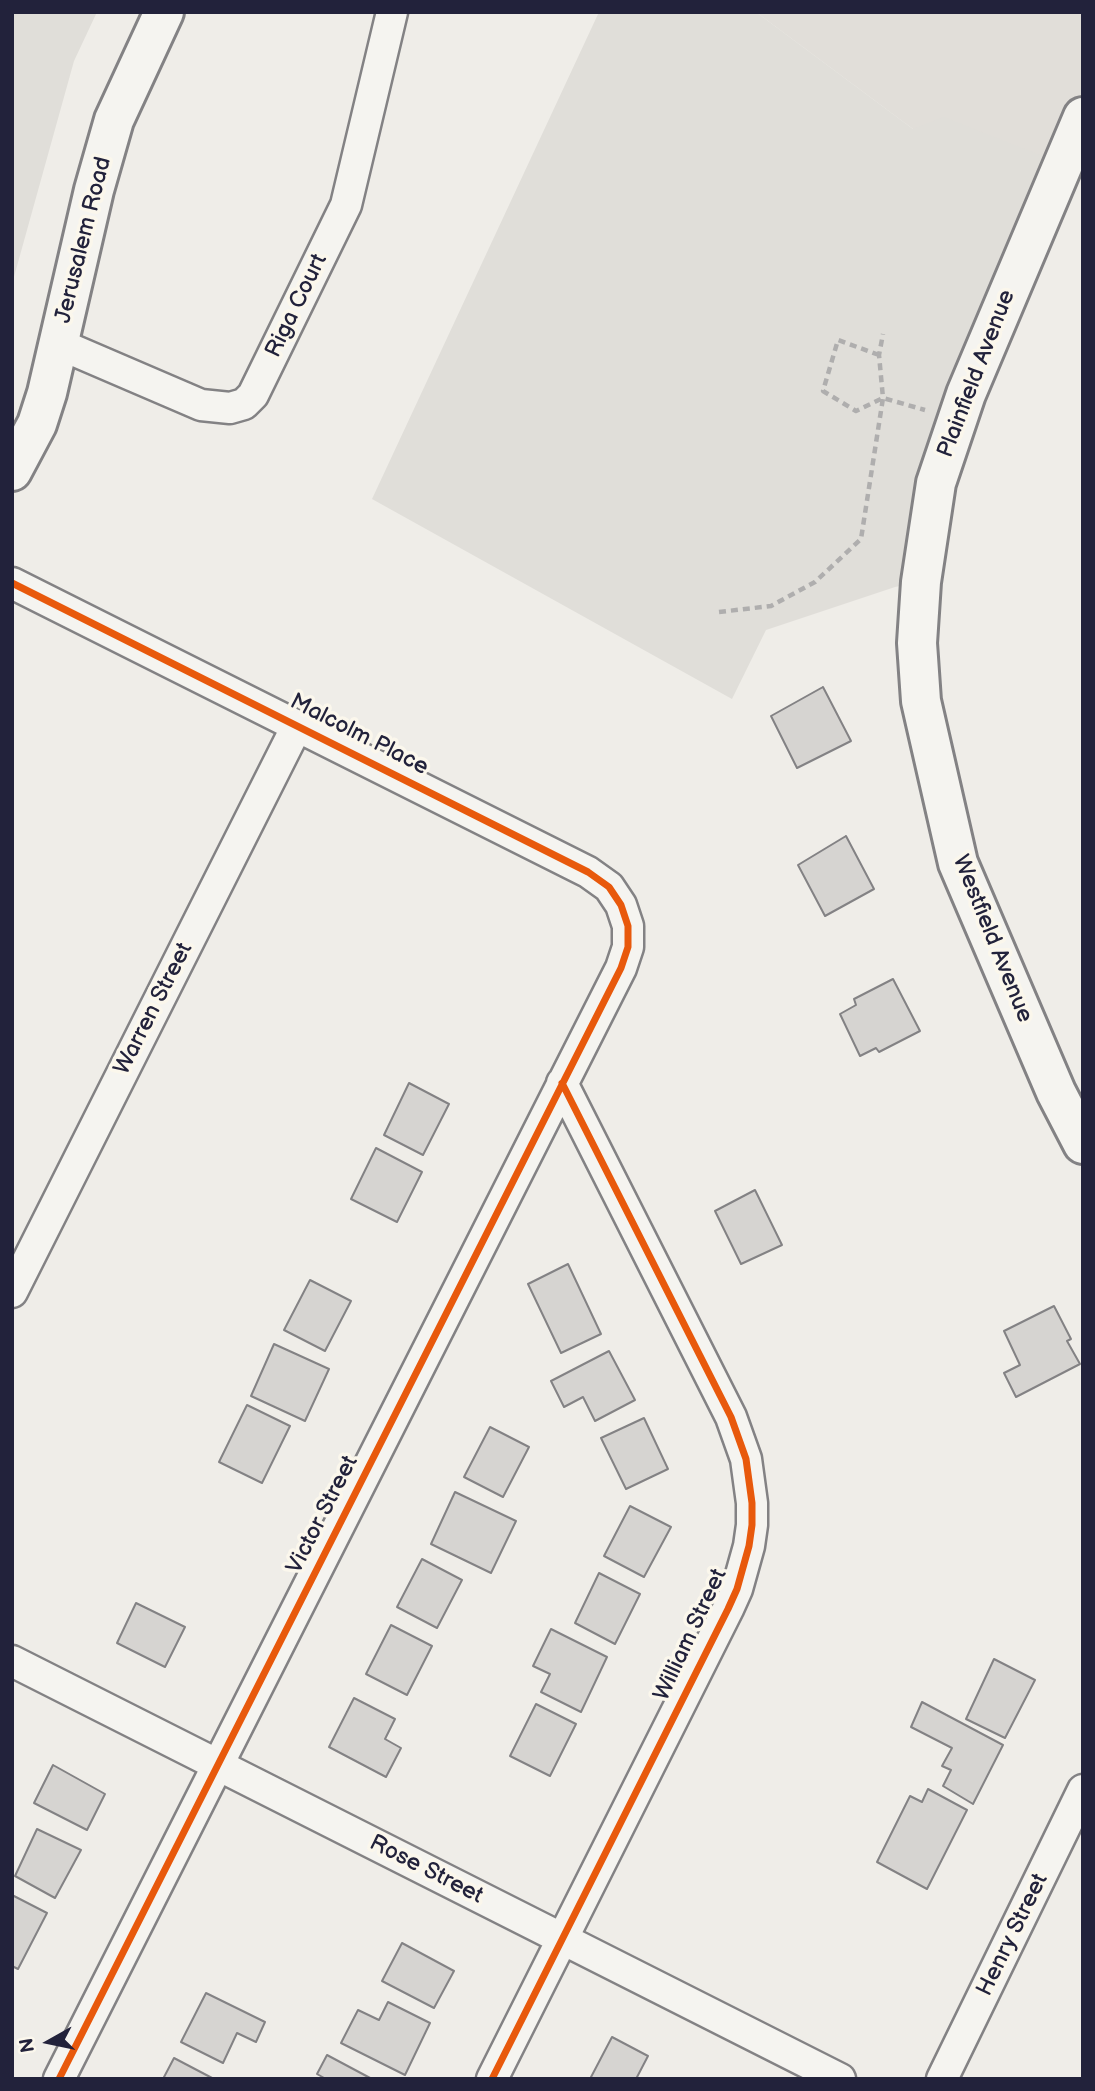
<!DOCTYPE html>
<html>
<head>
<meta charset="utf-8">
<style>
	body { margin:0 }
	#map { position:relative; width:1095px; height:2091px; overflow:hidden; background:#efede8; font-family:"Balsamiq Sans",sans-serif }
	canvas { display:block }
	.frame { position:absolute; inset:0; border:14px solid #22223b; pointer-events:none }
	.north { position:absolute; left:14px; top:2007px; width:70px; height:70px; -webkit-text-stroke:5px #fbf7ec; paint-order:stroke; rotate:261deg; font-size:19px; font-weight:700; line-height:28px; text-align:center; color:#22223b }
	.north::after { content:''; display:block; margin:auto; width:24px; height:32px; background:#22223b; clip-path:polygon(50% 0,100% 100%,50% 72%,0 100%) }
</style>
</head>
<body>
<div id="map">
<canvas width="1095" height="2091"></canvas>
<div class="frame"></div>
<div class="north">N</div>
</div>
<script>
const ctx = document.querySelector('canvas').getContext('2d');
ctx.lineJoin = 'round';
function paint(path, color) {
  ctx.fillStyle = color;
  ctx.fill(path, 'evenodd');
}
function poly(rows) {
  const path = new Path2D();
  for (const r of rows) {
    path.moveTo(r[0], r[1]);
    for (let i = 2; i < r.length; i += 2) path.lineTo(r[i], r[i + 1]);
  }
  return path;
}
function strokePath(path, color, width, dash) {
  ctx.strokeStyle = color;
  ctx.lineWidth = width;
  ctx.lineCap = dash ? 'butt' : 'round';
  ctx.setLineDash(dash || []);
  ctx.stroke(path);
}
function write(font, color, halo, rows, align = 'center') {
  ctx.font = font + ' "Balsamiq Sans",sans-serif';
  ctx.lineWidth = 7;
  ctx.setLineDash([]);
  ctx.textBaseline = 'middle';
  ctx.strokeStyle = halo;
  ctx.fillStyle = color;
  for (const [text, x, y, turn = 0] of rows) {
    ctx.save();
    ctx.translate(x, y);
    ctx.rotate((+turn || 0) * Math.PI / 180);
    ctx.textAlign = isNaN(turn) ? turn : align;
    if (halo) ctx.strokeText(text, 0, 0);
    ctx.fillText(text, 0, 0);
    ctx.restore();
  }
}
const built = poly([
	[756,12,1083,12,1083,139,1063,164,913,129]
]);
const green = poly([
	[12,12,97,12,74,61,12,284],
	[599,12,756,12,913,129,944,117,1063,164,921,582,895,587,766,630,732,699,372,499]
]);
const building = poly([
	[823,687,851,741,797,768,771,716,823,687],
	[846,836,874,889,825,916,798,865,846,836],
	[893,979,920,1031,879,1052,876,1048,860,1056,840,1014,856,1005,854,999,893,979],
	[409,1083,449,1104,423,1155,384,1135,409,1083],
	[376,1148,422,1172,397,1222,351,1199,376,1148],
	[755,1190,782,1245,741,1264,715,1211,755,1190],
	[568,1264,601,1334,561,1353,528,1284,568,1264],
	[310,1280,351,1301,325,1351,284,1330,310,1280],
	[1054,1306,1071,1339,1067,1341,1080,1364,1016,1397,1004,1373,1020,1365,1004,1331,1054,1306],
	[274,1344,329,1369,305,1421,251,1396,274,1344],
	[609,1351,635,1400,595,1421,583,1397,564,1407,551,1381,609,1351],
	[247,1405,290,1426,262,1483,219,1462,247,1405],
	[644,1418,668,1469,626,1489,601,1438,644,1418],
	[490,1427,529,1447,503,1497,464,1477,490,1427],
	[455,1492,516,1521,491,1573,431,1544,455,1492],
	[630,1506,671,1527,644,1577,604,1556,630,1506],
	[422,1559,462,1580,437,1628,397,1607,422,1559],
	[599,1573,640,1594,615,1644,575,1623,599,1573],
	[136,1603,185,1627,165,1667,117,1643,136,1603],
	[391,1625,432,1646,407,1695,366,1674,391,1625],
	[551,1629,607,1657,581,1712,541,1692,550,1674,533,1666,551,1629],
	[994,1659,1035,1680,1005,1738,966,1719,994,1659],
	[354,1698,395,1719,385,1739,401,1748,386,1777,329,1747,354,1698],
	[922,1702,1003,1745,973,1804,943,1786,951,1770,942,1766,952,1748,911,1727,922,1702],
	[536,1704,576,1724,550,1776,510,1756,536,1704],
	[53,1765,105,1794,87,1830,34,1803,53,1765],
	[928,1789,967,1810,927,1889,877,1862,910,1796,922,1802,928,1789],
	[37,1829,81,1850,55,1898,15,1876,37,1829],
	[12,1895,47,1913,18,1969,12,1966,12,1895],
	[402,1943,454,1971,434,2008,382,1981,402,1943],
	[206,1993,265,2022,256,2042,237,2033,223,2063,181,2042,206,1993],
	[388,2002,430,2023,405,2075,341,2043,358,2010,379,2020,388,2002],
	[612,2037,648,2056,636,2079,590,2079,612,2037],
	[327,2055,372,2079,326,2079,317,2074,327,2055],
	[174,2058,214,2079,163,2079,174,2058]
]);
const path = poly([
	[879,355,838,340,823,391,856,411,883,398,925,410],
	[719,612,771,606,815,582,861,539,883,398,879,355,883,334]
]);
const street = poly([
	[59,344,201,405,230,408,244,404,253,395,346,205,392,12],
	[12,583,588,872,609,887,621,905,628,926,628,947,621,968,59,2079],
	[12,1292,297,726],
	[12,1661,840,2079],
	[492,2079,728,1609,737,1589,749,1546,752,1525,752,1503,746,1459,731,1417,562,1083],
	[942,2079,1083,1790]
]);
const secondary = poly([
	[1083,117,966,394,936,483,921,582,917,643,921,701,958,863,1056,1092,1083,1144],
	[12,471,37,424,47,393,94,190,114,120,164,12]
]);
const cycleway = poly([
	[12,583,588,872,609,887,621,905,628,926,628,947,621,968,59,2079],
	[492,2079,728,1609,737,1589,749,1546,752,1525,752,1503,746,1459,731,1417,562,1083]
]);
const streetNames = [
	["Jerusalem Road",84,240,-76],
	["Riga Court",297,306,-64],
	["Plainfield Avenue",977,374,-69],
	["Malcolm Place",359,735,27],
	["Westfield Avenue",992,939,68],
	["Warren Street",154,1009,-63],
	["Victor Street",323,1515,-63],
	["William Street",691,1635,-65],
	["Rose Street",426,1870,27],
	["Henry Street",1013,1935,-64]
];
paint(built, '#e1ded9');
paint(green, '#e0ded9');
paint(building, '#d6d4d1');
strokePath(building, '#838284', 2);
strokePath(street, '#838284', 35);
strokePath(secondary, '#838284', 44);
strokePath(path, '#afaeae', 4.5, [7, 5]);
strokePath(street, '#f5f4f0', 30);
strokePath(secondary, '#f5f4f0', 38);
strokePath(cycleway, '#e8590c', 7);
write('23px', '#22223b', '#fbf7ec', streetNames);
</script>
</body>
</html>
